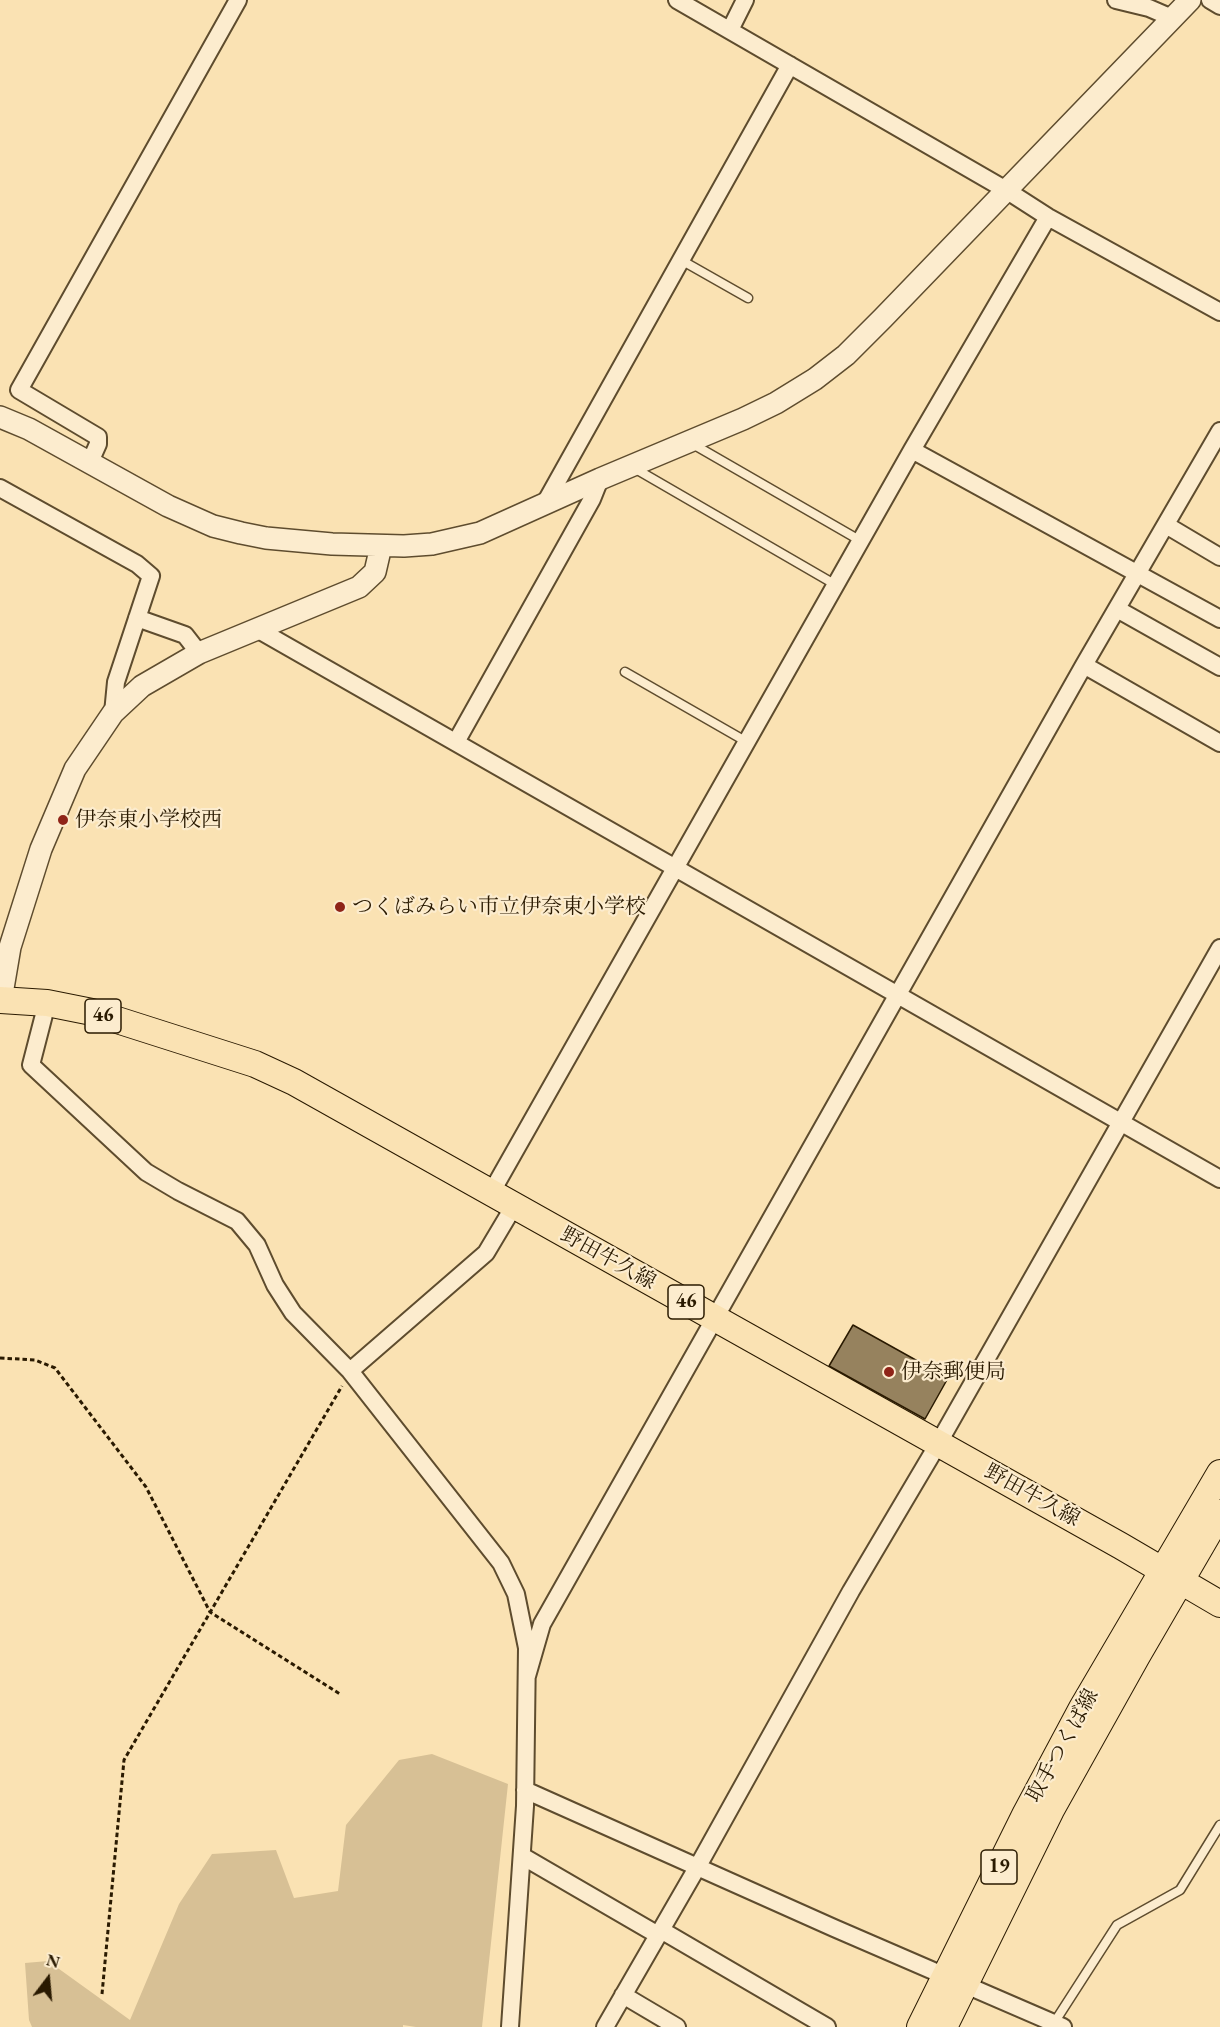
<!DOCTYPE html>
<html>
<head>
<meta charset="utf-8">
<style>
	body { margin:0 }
	#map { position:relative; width:1220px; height:2027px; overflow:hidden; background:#fae2b3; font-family:"EB Garamond",serif }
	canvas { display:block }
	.north { position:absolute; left:18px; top:1949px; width:60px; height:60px; -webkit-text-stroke:4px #fcecce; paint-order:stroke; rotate:16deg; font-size:16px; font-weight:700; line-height:24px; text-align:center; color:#2a1a01 }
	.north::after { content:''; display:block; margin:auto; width:21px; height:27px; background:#2a1a01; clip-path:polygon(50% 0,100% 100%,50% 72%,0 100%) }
</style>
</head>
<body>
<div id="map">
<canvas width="1220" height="2027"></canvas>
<div class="north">N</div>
</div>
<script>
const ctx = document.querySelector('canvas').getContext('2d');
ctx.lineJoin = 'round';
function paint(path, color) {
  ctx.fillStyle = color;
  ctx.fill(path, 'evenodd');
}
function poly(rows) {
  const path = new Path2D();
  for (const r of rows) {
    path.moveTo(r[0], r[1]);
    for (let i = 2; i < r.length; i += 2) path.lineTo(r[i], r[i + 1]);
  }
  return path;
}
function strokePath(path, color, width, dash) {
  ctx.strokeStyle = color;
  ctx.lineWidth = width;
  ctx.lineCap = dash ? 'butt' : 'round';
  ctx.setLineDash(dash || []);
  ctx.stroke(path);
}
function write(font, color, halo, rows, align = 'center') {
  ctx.font = font + ' "EB Garamond","Noto Serif JP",serif';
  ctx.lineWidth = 4.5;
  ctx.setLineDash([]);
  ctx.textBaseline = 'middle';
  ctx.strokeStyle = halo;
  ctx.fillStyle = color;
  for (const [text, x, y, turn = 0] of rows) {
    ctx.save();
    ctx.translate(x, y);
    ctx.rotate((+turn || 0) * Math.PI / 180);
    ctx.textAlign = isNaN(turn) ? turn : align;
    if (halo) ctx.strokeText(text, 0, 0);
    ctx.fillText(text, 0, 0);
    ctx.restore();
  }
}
const green = poly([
	[432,1754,508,1784,482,2027,416,2027,403,2025,403,2027,32,2027,29,2020,25,1963,48,1961,130,2020,179,1904,212,1854,276,1850,294,1898,338,1891,346,1825,399,1760]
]);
const building = poly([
	[853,1325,948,1378,925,1419,829,1366,853,1325]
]);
const path = poly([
	[0,1358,35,1360,55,1368,146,1487,210,1612,340,1694],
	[102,1994,124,1760,342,1386]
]);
const service = poly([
	[681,260,748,298],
	[691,443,861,541],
	[634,468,836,585],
	[625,672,747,742],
	[1054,2023,1117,1925,1180,1890,1220,1825]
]);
const minor = poly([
	[677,0,1006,190,1048,217,1220,312],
	[1116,0,1149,8,1172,18],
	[1210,0,1220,6],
	[730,30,745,0],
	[912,450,1220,619],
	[90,462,98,444,98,437,19,390,238,0],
	[0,488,137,564,151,576,116,682,113,713],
	[544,505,790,65],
	[1166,525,1220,557],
	[1117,609,1220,667],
	[137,618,185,635,199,653],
	[257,629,1220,1179],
	[1084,665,1220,743],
	[456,742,592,499,600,479],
	[47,1003,31,1065,146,1172,178,1191,237,1221,257,1245,275,1285,293,1313,350,1371,501,1563,516,1594,527,1648,525,1806,510,2027],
	[491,1193,912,450,1048,217],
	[350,1371,486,1253,514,1206],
	[527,1676,542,1624,1084,665,1220,431],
	[525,1790,834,1928,1063,2027],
	[522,1856,658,1935],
	[661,1930,827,2027],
	[623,1995,677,2027],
	[605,2027,698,1866,851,1591,938,1444,1220,948]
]);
const tertiary = poly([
	[0,417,29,429,168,506,213,526,241,533,266,538,332,544,404,546,432,544,480,533,600,479,743,419,776,403,815,379,846,355,883,318,1190,0],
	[1,1000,10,947,41,849,75,769,113,713,142,686,199,653,359,587,375,572,381,546]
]);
const primary = poly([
	[0,1000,47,1003,92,1012,255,1064,294,1082,1121,1546,1220,1604],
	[920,2027,1026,1813,1082,1708,1220,1473],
	[944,2027,1051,1810,1137,1656,1220,1513]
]);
const markers = [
	[63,820,6,"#8f2418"],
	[340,907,6,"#8f2418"],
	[889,1372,6,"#8f2418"]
];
const shields = [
	[103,1016,36],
	[686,1302,36],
	[999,1867,36]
];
const shieldNames = [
	["46",103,1016],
	["46",686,1302],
	["19",999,1867]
];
const poiNames = [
	["伊奈東小学校西",75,820],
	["つくばみらい市立伊奈東小学校",352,907],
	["伊奈郵便局",901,1372]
];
const streetNames = [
	["野田牛久線",608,1259,29],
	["野田牛久線",1032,1496,29],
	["取手つくば線",1063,1746,-61]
];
paint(green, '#d7c095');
paint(building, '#96825e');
strokePath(building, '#2a1a01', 1.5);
strokePath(service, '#5e4c2e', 11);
strokePath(minor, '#5e4c2e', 20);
strokePath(tertiary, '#5e4c2e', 24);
strokePath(primary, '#2a1a01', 28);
strokePath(path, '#2a1a01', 3, [4.5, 3]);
strokePath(service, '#fcecce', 8);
strokePath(minor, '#fcecce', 16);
strokePath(tertiary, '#fcecce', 21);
strokePath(primary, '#fae2b3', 26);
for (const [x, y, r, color] of markers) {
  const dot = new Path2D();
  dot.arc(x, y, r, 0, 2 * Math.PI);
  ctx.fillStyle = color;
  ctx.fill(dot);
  strokePath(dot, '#fcecce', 2);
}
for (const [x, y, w] of shields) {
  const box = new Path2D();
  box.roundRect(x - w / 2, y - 17, w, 34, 4.5);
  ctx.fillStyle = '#fcecce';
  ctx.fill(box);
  strokePath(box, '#2a1a01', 1.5);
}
write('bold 20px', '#2a1a01', null, shieldNames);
write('21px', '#2a1a01', '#fcecce', poiNames, 'left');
write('21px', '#2a1a01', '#fcecce', streetNames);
</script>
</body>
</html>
